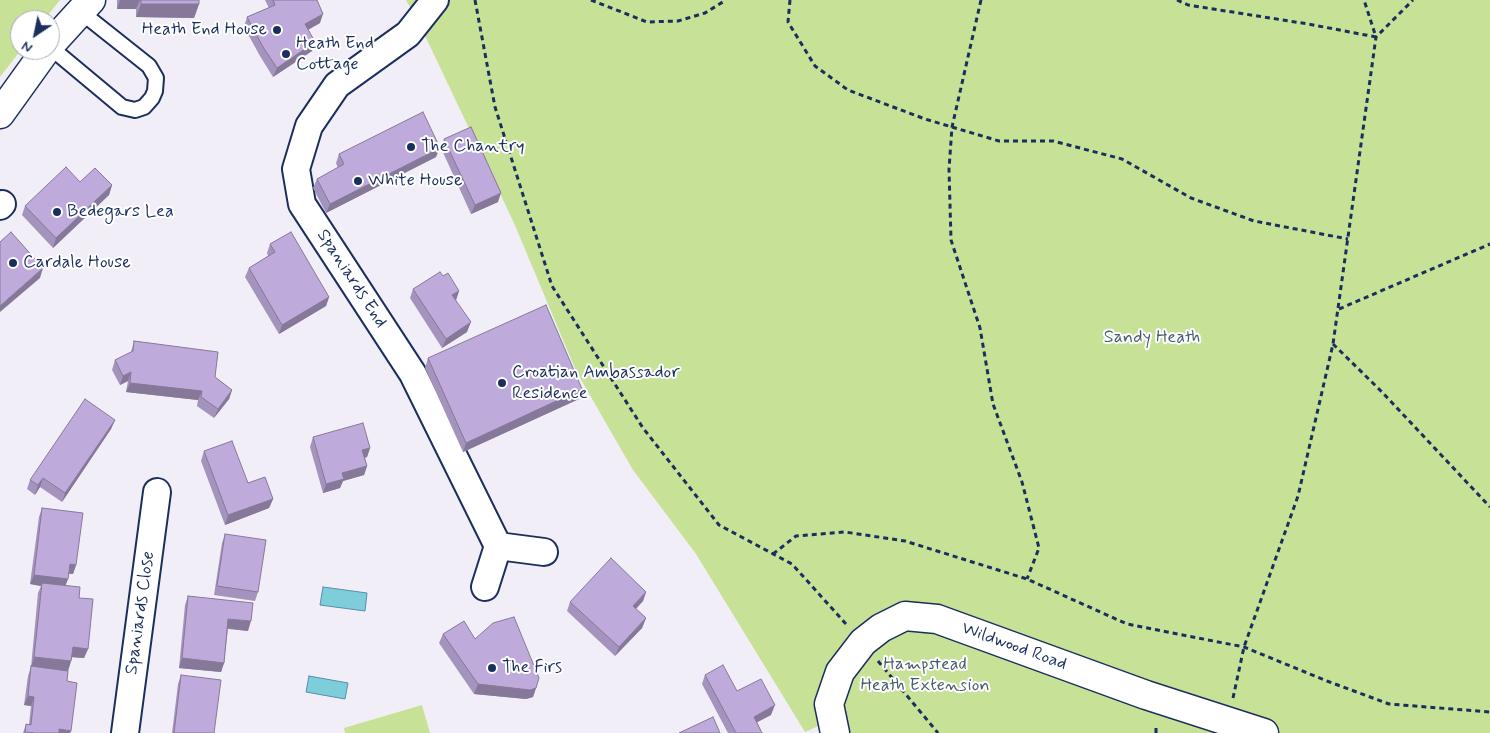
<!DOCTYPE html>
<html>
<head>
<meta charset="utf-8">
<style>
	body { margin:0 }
	#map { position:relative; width:1490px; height:733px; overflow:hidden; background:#f2eef8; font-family:Mynerve,sans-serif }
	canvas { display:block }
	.north { position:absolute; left:10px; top:10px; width:50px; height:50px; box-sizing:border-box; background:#fff; border:1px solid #a4acbf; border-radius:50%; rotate:214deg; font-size:14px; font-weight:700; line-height:20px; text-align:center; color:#1b2f5e }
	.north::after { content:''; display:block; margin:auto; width:18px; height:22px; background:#1b2f5e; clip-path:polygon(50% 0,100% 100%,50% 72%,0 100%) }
</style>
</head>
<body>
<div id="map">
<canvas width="1490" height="733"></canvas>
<div class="north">N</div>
</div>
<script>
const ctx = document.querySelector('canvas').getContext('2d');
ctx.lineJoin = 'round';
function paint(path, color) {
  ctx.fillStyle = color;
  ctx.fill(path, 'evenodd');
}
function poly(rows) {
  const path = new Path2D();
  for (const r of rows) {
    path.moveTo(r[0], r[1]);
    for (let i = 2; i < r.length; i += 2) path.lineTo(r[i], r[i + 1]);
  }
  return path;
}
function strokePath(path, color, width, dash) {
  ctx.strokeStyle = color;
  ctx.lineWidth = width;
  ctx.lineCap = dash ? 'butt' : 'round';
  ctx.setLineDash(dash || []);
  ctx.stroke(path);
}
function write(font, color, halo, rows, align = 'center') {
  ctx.font = font + ' Mynerve,sans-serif';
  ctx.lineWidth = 4;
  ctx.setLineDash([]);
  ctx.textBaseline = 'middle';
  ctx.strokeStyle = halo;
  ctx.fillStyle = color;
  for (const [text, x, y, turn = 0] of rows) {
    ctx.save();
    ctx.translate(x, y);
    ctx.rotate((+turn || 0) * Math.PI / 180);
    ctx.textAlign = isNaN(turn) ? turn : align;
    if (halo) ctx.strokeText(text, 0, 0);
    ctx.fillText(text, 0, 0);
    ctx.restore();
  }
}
const green = poly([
	[0,0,60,0,44,20,20,20,21,50,0,77],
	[406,0,1490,0,1490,733,835,733,832,720,805,732,696,554,633,470,576,371,514,223,418,21],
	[422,705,430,733,345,733,344,728]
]);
const water = poly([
	[323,587,367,593,365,611,320,605,323,587],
	[309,676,348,683,345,699,306,692,309,676]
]);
const path = poly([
	[475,0,495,107,552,286,643,428,719,525,792,564,846,624],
	[591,0,647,22,678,21,705,13,726,0],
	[790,0,788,22,815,66,848,90,925,119,999,141,1053,141,1122,159,1191,198,1254,221,1348,239],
	[981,0,952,127,949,169,951,240,980,328,993,404,1022,482,1039,548,1027,579],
	[1177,0,1188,5,1308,24,1376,37,1364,0],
	[1339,309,1490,244],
	[1333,344,1382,392,1490,507],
	[773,554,796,536,845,532,905,541,1027,579,1127,624,1244,647,1327,681,1389,704,1490,712],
	[878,661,938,733],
	[1233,698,1244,647,1298,496,1333,344,1376,37,1413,0],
	[1156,733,1156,724]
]);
const service = poly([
	[50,47,122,107,135,110,144,107,152,98,155,91,156,78,149,66,81,12]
]);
const minor = poly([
	[435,0,408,34,337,85,309,126,296,169,302,204,413,374,498,546,544,552],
	[0,206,2,204],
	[485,587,498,546],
	[125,733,157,492]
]);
const tertiary = poly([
	[835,733,829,704,840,672,863,642,881,628,905,616,937,619,1146,695,1264,733]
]);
const secondary = poly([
	[50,45,91,0],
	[0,114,46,50]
]);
const wall = poly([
	[117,0,199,0,199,4,194,18,136,17,136,9,117,9],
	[265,0,317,0,320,23,308,30,315,42,312,51,273,77,260,56,244,27,247,17,269,8],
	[444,139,498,202,471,214,441,148],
	[339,154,436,157,326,213,313,188,317,179,338,168,336,163],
	[80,182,112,185,109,195,53,248,22,215,25,206],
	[270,244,329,297,326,306,279,334,245,277,249,268,268,256,267,253],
	[443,276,459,291,456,300,467,332,442,348,410,298,413,289],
	[134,341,215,377,232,390,229,399,214,418,197,406,198,400,126,392,128,381,120,385,112,370,115,360,131,352],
	[428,358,582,389,579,399,463,452,425,368],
	[115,420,111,429,62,502,40,487,35,495,27,489,30,480],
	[313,437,370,448,367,457,365,458,367,466,364,475,343,481,340,488,323,493,310,447],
	[204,451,248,483,273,499,269,508,225,525,201,461],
	[42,508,76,565,73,574,68,574,68,579,65,586,79,598,88,649,84,658,72,657,71,661,68,671,67,681,71,731,70,733,23,733,26,724,29,724,31,706,24,705,28,676,31,667,38,593,41,586,30,584,39,517],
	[225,534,258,592,255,601,214,595,222,543],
	[646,592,643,601,636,609,646,618,642,628,615,656,567,611,570,602],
	[188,596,248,631,228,629,224,663,221,672,179,668,185,605],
	[443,634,475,639,536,688,533,697,526,699,474,694,439,643],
	[181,675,214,733,172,733,178,684],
	[705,675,737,691,771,715,757,722,762,733,728,733,702,684]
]);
const shadedWall = poly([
	[120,0,140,0,136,9,117,9],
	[141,4,199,4,194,18,136,17],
	[323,14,320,23,302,33,305,24],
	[315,42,312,51,273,77,277,68],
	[440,148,436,157,326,213,330,204],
	[112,185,109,195,53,248,56,238],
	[501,193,498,202,471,214,475,205],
	[43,268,40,278,0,312,0,306],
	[459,291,456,300,452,295],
	[329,297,326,306,279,334,282,325],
	[471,322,467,332,442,348,446,339],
	[131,372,128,381,120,385,123,376],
	[130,383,202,391,198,400,126,392],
	[582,389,579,399,463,452,466,443],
	[232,390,229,399,214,418,218,409],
	[115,420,111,429,62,502,65,493],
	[370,448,367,457,359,459,362,450],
	[367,466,364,475,343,481,340,488,323,493,326,484,342,473],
	[43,478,40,487,35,495,38,485],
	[273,499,269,508,225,525,228,515],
	[70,564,76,565,73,574,66,573],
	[34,575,68,579,64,589,42,583,41,586,30,584],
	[646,592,643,601,629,616,633,606],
	[646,618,642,628,615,656,619,647],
	[228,619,251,621,248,631,225,628],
	[73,647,88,649,84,658,69,657],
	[34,657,71,661,68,671,31,667],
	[182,658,224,663,221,672,179,668],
	[478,684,536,688,533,697,526,699,474,694],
	[28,696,34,697,31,706,24,705],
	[775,705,771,715,750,726,754,717],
	[59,729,71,731,70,733,58,733]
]);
const building = poly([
	[141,0,199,0,199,4,141,4,141,0],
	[273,0,317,0,323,14,305,24,315,42,277,68,263,47,247,17,275,5,273,0],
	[423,112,440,148,330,204,317,179,344,164,339,154,423,112],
	[471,127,501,193,475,205,444,139,471,127],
	[66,167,80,182,95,168,112,185,56,238,25,206,66,167],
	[11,232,43,268,0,306,0,242,11,232],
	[291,232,329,297,282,325,249,268,275,252,270,244,291,232],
	[440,272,443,276,448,273,459,291,452,295,471,322,446,339,413,289,440,272],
	[546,305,582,389,466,443,428,358,546,305],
	[134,341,218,352,215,377,232,390,218,409,201,397,202,391,130,383,131,372,123,376,115,360,133,351,134,341],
	[85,399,115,420,65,493,43,478,38,485,30,480,85,399],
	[363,423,370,448,362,450,367,466,342,473,344,479,326,484,313,437,363,423],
	[232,441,248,483,265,477,273,499,228,515,204,451,232,441],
	[42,508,83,513,76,565,70,564,68,579,34,575,42,508],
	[225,534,266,540,258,592,217,586,225,534],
	[611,558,646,592,633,606,646,618,619,647,570,602,611,558],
	[42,583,80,587,79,598,93,599,88,649,73,647,71,661,34,657,42,583],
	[188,596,253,603,251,621,228,619,224,663,182,658,188,596],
	[514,617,539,678,536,688,530,690,478,684,443,634,464,621,475,639,493,623,514,617],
	[723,665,737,691,761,679,775,705,754,717,762,733,736,733,705,675,723,665],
	[31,666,68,671,67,681,77,683,71,731,59,729,59,733,35,733,25,732,26,724,31,725,34,697,28,696,31,666],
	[181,675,221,680,214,733,174,733,181,675],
	[713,717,720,733,679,733,713,717]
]);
const markers = [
	[277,30,5,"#1b2f5e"],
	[286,54,5,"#1b2f5e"],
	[411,147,5,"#1b2f5e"],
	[358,181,5,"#1b2f5e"],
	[57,212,5,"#1b2f5e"],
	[13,263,5,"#1b2f5e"],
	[502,383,5,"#1b2f5e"],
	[492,668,5,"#1b2f5e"]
];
const poiNames = [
	["Heath End House",267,30,"right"],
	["Heath End",296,44],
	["Cottage",296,65],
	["The Chantry",421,147],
	["White House",368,181],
	["Bedegars Lea",67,212],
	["Cardale House",23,263],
	["Croatian Ambassador",512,373],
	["Residence",512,394],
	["The Firs",502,668]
];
const streetNames = [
	["Spaniards End",351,279,57],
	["Spaniards Close",141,613,-82],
	["Wildwood Road",1014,647,20]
];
const parkNames = [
	["Sandy Heath",1152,338],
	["Hampstead",925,665],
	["Heath Extension",925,686]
];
paint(green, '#c7e197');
paint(water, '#7ecddb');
strokePath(water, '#568ea9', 1);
strokePath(service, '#1b2f5e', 18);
strokePath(minor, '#1b2f5e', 30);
strokePath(tertiary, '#1b2f5e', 31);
strokePath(secondary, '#1b2f5e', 31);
strokePath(path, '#1b2f5e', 3, [5, 4]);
strokePath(service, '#fff', 14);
strokePath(minor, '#fff', 26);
strokePath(tertiary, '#fff', 28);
strokePath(secondary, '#fff', 28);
paint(wall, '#a493bc');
paint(shadedWall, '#867899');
paint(building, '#bfabdb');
strokePath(building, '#867899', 1);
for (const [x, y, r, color] of markers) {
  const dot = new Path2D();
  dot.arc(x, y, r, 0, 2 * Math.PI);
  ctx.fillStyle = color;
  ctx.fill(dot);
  strokePath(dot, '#fff', 2);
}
write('18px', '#1b2f5e', '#fff', poiNames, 'left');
write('18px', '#1b2f5e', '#fff', streetNames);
write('18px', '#465c6c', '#fff', parkNames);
</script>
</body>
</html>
